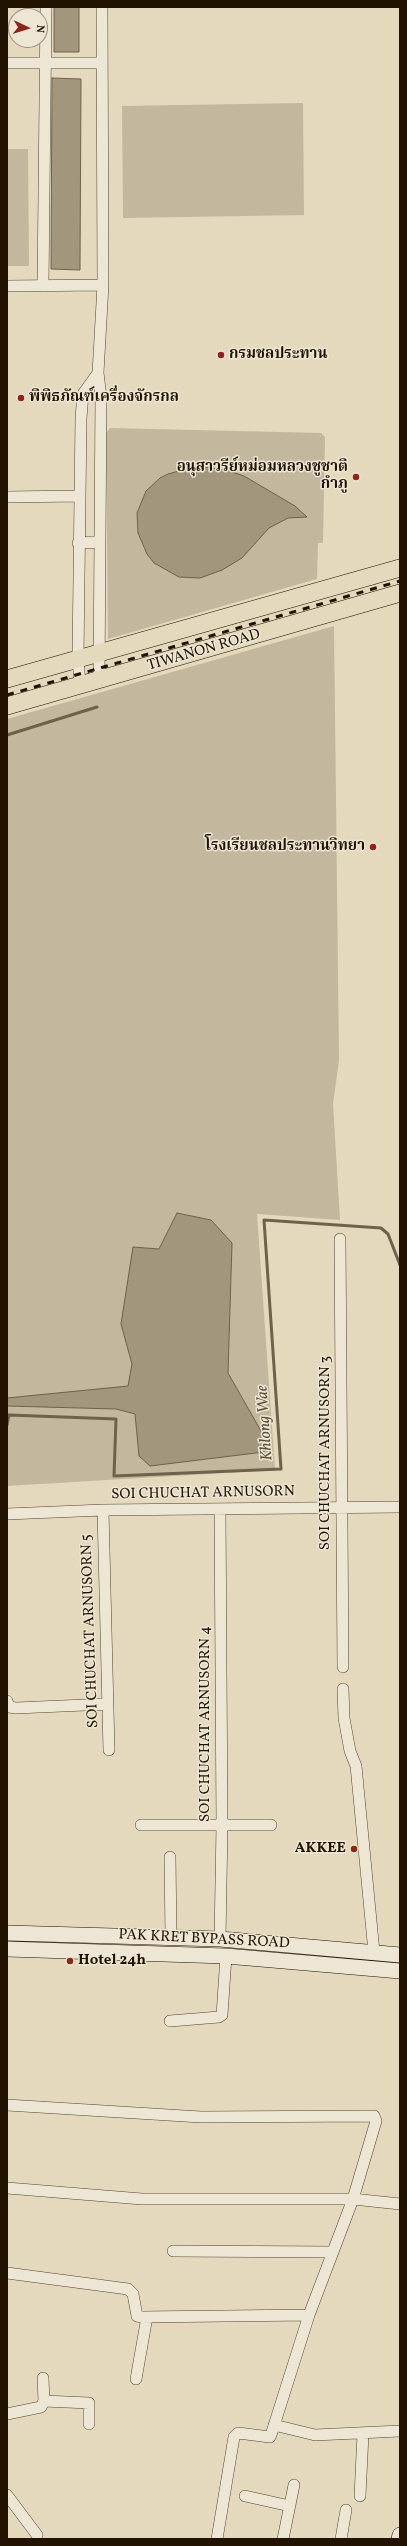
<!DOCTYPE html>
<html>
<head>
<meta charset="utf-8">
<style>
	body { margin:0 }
	#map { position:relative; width:407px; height:2546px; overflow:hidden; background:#e4d9bd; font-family:Vollkorn,serif }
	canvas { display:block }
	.frame { position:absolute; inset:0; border:8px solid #211300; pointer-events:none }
	.north { position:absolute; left:8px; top:8px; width:40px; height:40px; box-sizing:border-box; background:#ede6d4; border:1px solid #9b927f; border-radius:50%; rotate:94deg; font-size:11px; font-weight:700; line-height:16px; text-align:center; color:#211300 }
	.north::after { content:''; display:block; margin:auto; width:14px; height:18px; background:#8f2418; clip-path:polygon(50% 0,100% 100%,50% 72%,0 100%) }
</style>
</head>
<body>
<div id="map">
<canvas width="407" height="2546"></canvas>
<div class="frame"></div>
<div class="north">N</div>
</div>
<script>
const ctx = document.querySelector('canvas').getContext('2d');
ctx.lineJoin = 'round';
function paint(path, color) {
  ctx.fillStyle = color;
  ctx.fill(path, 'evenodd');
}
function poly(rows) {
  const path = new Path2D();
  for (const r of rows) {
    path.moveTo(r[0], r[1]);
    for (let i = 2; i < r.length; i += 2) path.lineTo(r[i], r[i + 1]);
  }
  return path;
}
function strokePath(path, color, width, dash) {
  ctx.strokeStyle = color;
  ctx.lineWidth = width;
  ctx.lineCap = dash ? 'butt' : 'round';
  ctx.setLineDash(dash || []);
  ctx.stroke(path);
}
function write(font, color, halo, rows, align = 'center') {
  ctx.font = font + ' Vollkorn,"Noto Serif Thai",serif';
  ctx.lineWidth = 3;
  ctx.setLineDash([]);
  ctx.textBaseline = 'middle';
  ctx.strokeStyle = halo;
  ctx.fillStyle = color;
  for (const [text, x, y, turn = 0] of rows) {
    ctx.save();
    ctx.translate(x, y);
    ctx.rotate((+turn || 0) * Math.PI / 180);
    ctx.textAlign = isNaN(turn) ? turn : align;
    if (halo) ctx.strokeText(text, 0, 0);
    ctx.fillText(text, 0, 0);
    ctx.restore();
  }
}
const green = poly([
	[303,103,304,215,123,218,122,106],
	[7,149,28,149,29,266,7,266],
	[110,428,321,433,325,437,323,543,318,543,317,579,108,639,106,433],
	[334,626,339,1061,333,1103,340,1220,257,1214,275,1470,7,1486,7,719]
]);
const water = poly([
	[54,7,79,7,79,52,54,52,54,7],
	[52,78,81,79,80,270,51,269,52,78],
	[197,466,226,470,244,476,295,506,307,517,288,518,269,528,242,558,222,570,200,578,179,577,154,563,147,554,138,533,137,513,146,491,160,478,168,474,197,466],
	[177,1213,211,1220,232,1243,228,1373,265,1438,264,1452,150,1466,139,1456,135,1414,116,1409,7,1406,7,1398,128,1386,132,1364,121,1324,133,1247,159,1249,177,1213]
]);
const stream = poly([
	[7,735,97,707],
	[7,1425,9,1415,116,1419,114,1476,281,1469,264,1220,381,1228,388,1234,400,1265]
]);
const street = poly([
	[7,63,101,63],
	[7,286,103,285],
	[43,286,46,7],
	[7,497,78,496],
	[78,543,100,542],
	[99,680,101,397,98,373,103,285,102,7],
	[80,685,78,658,81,418,83,394,98,373],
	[340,1239,343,1667],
	[220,1509,222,1826,220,1939],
	[103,1510,109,1750],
	[7,1514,103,1510,400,1507],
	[343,1689,344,1718,350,1751,356,1766,374,1952],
	[7,1701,9,1707,16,1708,108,1704],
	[141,1825,271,1825],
	[170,1857,171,1938],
	[170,2021,219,2017,222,2015,226,1956],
	[7,2105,201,2117,374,2116,376,2121,353,2199,309,2315,272,2432,270,2437,238,2433,234,2437,217,2539],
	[7,2188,142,2199,353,2199,400,2204],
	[173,2251,332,2252],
	[7,2273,128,2289,133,2294,137,2316,142,2317,309,2315],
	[43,2378,44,2401],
	[136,2379,147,2317],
	[7,2414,41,2407,44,2401,89,2403,89,2424],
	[274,2425,315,2435,400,2431],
	[7,2495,37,2535],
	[245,2496,290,2506],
	[360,2496,363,2434],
	[283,2539,294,2485],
	[341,2539,346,2510]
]);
const secondary = poly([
	[7,1933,220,1939,400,1955],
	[7,1949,226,1956,400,1971],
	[399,2539,400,2535]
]);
const primary = poly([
	[7,679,400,568],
	[7,706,400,593]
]);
const rail = poly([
	[7,695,400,581]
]);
const markers = [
	[221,355,4,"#8f2418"],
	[21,398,4,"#8f2418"],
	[356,477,4,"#8f2418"],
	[373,847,4,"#8f2418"],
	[354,1849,4,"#8f2418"],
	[70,1961,4,"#8f2418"]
];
const poiNames = [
	["กรมชลประทาน",229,355],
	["พิพิธภัณฑ์เครื่องจักรกล",29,398],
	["อนุสาวรีย์หม่อมหลวงชูชาติ",348,468,"right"],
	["กำภู",348,485,"right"],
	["โรงเรียนชลประทานวิทยา",365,847,"right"],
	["AKKEE",346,1849,"right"],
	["Hotel 24h",78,1961]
];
const streetNames = [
	["TIWANON ROAD",204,651,-16],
	["SOI CHUCHAT ARNUSORN 3",326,1453,-90],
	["SOI CHUCHAT ARNUSORN",203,1494,-1],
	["SOI CHUCHAT ARNUSORN 5",91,1631,-92],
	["SOI CHUCHAT ARNUSORN 4",206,1724,-90],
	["PAK KRET BYPASS ROAD",204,1940,3]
];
const waterNames = [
	["Khlong Wae",266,1423,-94]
];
paint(green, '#c3b79d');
paint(water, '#a2967d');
strokePath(water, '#6e624b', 1);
strokePath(stream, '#6e624b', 3);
strokePath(street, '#52442f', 12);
strokePath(secondary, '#211300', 16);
strokePath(primary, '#211300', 18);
strokePath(street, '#ede6d4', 11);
strokePath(secondary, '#ede6d4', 15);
strokePath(primary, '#e4d9bd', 17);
strokePath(rail, '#211300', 3, [7, 7]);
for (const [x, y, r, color] of markers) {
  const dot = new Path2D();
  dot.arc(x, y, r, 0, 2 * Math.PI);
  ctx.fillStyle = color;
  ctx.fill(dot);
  strokePath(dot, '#ede6d4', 1.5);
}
write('bold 15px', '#211300', '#ede6d4', poiNames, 'left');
write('15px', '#211300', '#ede6d4', streetNames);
write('italic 16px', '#5b4e38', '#ede6d4', waterNames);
</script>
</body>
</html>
